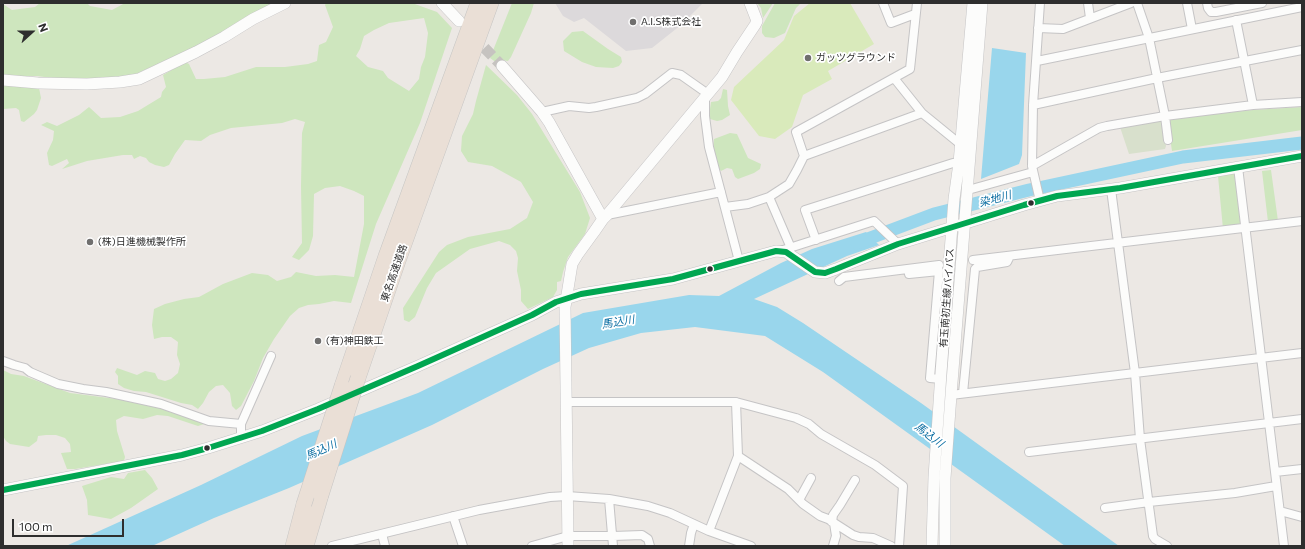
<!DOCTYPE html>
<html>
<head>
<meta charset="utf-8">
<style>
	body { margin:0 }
	#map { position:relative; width:1305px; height:549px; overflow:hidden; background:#ece8e4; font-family:Commissioner,sans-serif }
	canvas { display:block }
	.frame { position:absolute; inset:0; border:4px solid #2e2e2e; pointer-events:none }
	.north { position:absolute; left:12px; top:12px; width:40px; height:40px; -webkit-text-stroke:3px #fff; paint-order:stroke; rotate:69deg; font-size:11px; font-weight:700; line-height:16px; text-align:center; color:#2e2e2e }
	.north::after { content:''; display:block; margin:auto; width:14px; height:18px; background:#2e2e2e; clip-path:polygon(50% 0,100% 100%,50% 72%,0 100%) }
	.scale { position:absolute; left:12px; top:519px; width:112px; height:18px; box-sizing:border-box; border:2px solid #2e2e2e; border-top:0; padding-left:5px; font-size:12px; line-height:14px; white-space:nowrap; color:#2e2e2e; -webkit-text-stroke:3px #fff; paint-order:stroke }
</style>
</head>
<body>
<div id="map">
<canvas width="1305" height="549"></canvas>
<div class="frame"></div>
<div class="north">N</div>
<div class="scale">100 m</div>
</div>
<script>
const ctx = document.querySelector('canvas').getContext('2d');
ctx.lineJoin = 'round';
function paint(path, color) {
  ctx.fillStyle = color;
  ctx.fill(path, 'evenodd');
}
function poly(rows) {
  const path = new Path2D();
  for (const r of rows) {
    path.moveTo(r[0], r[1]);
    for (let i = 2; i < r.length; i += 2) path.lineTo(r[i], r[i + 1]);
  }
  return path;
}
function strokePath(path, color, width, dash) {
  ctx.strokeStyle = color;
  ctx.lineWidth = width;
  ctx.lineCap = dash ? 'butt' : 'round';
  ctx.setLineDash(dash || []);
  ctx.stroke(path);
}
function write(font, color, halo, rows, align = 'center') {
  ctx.font = font + ' Commissioner,"Noto Sans JP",sans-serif';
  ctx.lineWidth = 3.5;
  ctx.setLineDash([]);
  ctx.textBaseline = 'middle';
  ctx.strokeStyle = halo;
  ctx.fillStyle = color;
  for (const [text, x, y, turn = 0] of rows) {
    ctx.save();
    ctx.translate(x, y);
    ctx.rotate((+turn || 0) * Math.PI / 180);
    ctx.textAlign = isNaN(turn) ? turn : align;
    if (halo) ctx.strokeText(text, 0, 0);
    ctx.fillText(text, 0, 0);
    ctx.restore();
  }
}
const industrial = poly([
	[555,3,703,3,681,25,652,48,626,51,584,18,574,22,563,16]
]);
const green = poly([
	[40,3,87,3,90,6,112,10,125,3,273,3,244,18,223,32,197,46,136,74,100,80,60,79,37,76,3,76,3,4,12,10,35,7],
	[326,3,412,3,437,12,452,28,420,123,376,224,351,303,334,301,319,304,308,305,299,308,290,316,274,339,263,358,254,381,241,406,236,410,232,406,230,393,223,385,216,386,209,392,203,403,198,409,192,405,181,403,146,392,134,391,124,388,118,384,118,376,115,372,117,368,137,375,145,371,155,373,158,379,165,381,171,379,178,373,180,364,177,355,178,342,171,337,162,337,154,339,152,325,154,309,165,304,184,299,199,297,223,284,252,273,268,275,277,281,291,277,296,272,316,276,335,275,354,277,364,224,364,196,354,191,340,186,325,188,314,194,313,236,309,250,299,260,292,257,302,243,301,186,302,133,305,122,295,119,282,123,231,128,210,135,201,141,185,140,175,154,169,165,164,167,155,165,149,162,146,158,140,156,134,159,132,155,123,155,87,161,62,169,69,163,67,159,52,166,49,165,47,153,53,140,54,131,41,125,47,122,57,126,79,115,89,107,101,118,120,117,138,111,161,97,162,92,166,87,163,75,185,62,189,64,196,79,204,79,225,77,256,67,285,67,308,64,317,61,319,45,326,42,333,27,325,5],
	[424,18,428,33,425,57,421,67,419,79,409,91,388,78,383,71,368,67,356,56,360,49,364,36,374,30,389,23],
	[512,3,534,3,531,13,511,57,508,61,501,60,497,63,490,58],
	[757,3,773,3,763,18,761,8],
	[775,3,801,3,796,8,785,33,774,38,765,37,762,33,762,26],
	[583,31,608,49,621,57,622,62,619,66,613,68,596,67,582,62,564,51,563,41,572,32],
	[486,65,517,95,532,114,580,192,590,218,585,234,568,257,563,272,561,281,557,282,557,290,553,297,528,309,521,301,521,290,517,271,518,258,516,251,510,245,499,241,470,249,436,273,427,288,415,317,409,322,404,320,403,308,439,252,447,245,468,237,510,229,527,218,533,202,521,182,492,166,468,162,461,151,462,136,473,114,476,101],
	[3,85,39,88,41,98,37,110,34,114,24,122,21,121,19,110,16,108,3,109],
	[723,89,727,90,728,106,730,115,722,120,717,121,710,119,710,109,711,102,718,101,721,98],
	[1302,107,1302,130,1172,151,1168,124,1171,119,1252,110],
	[730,133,737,134,748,158,761,164,760,169,754,173,738,179,735,177,732,169,727,168,721,171,718,167,713,149,714,139],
	[1271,170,1278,221,1268,222,1262,171],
	[1234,173,1236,175,1241,225,1223,229,1218,176],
	[3,370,11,374,24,376,70,393,117,399,161,407,207,423,198,426,168,416,157,415,143,419,124,416,116,420,117,431,125,457,124,461,75,469,67,469,61,453,71,452,70,444,65,438,56,435,46,435,38,436,37,441,29,447,10,444,6,441,3,436],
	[145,470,152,478,158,489,131,508,111,519,88,515,87,500,82,486,111,477,124,479,128,473]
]);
const cemetery = poly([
	[1160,120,1163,124,1166,146,1165,149,1129,154,1120,127]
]);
const pitch = poly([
	[810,3,850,3,874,44,828,71,832,79,803,95,792,127,775,139,759,136,731,100,734,87,784,40,794,16]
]);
const water = poly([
	[992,48,1026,53,1022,155,1019,164,981,179],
	[866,232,879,245,847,256,754,299,777,307,803,323,921,403,1119,546,1065,546,823,372,765,336,695,327,641,333,589,348,543,369,432,425,289,488,214,518,152,546,66,546,201,485,302,436,418,393,583,313,689,295,719,296,781,263,812,249]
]);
const river = poly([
	[857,243,934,214,1029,190,1183,157,1302,143]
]);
const secondaryTunnel = poly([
	[473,36,502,66]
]);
const street = poly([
	[883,3,891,23,915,14],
	[1088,3,1090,18],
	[1137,3,1149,38,1165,116,1168,140],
	[1187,3,1192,29],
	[1207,3,1208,8,1211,12,1216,12,1262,3],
	[1236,20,1253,105],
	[1038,28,1063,29,1131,3],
	[1037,61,1302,7],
	[894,78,922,113,960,144],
	[705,97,705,116,709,147,739,261],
	[1033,105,1157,78,1302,50],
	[542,112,569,106,589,108,596,107,637,98,645,94,672,73,681,75,708,94],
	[804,156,922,113],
	[1032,166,1099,128,1107,126,1165,116,1253,105,1302,102],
	[1238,167,1284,546],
	[1111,189,1135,373,1140,439,1153,536,1155,539,1167,546],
	[968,190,1033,172],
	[769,197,791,248],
	[1040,201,1032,166,1033,105,1040,3],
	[725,207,748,204,769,197,789,184,797,170,804,156,796,132,910,69,917,3],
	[607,215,721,192],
	[816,240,805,210,953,163,959,163],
	[780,251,874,221,898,244],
	[973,260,1302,221],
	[908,269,909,274,939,271,930,378,941,379],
	[839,281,844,277,939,265],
	[3,361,14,365,25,368,30,372,58,384,83,389,106,392,161,404,209,421,241,424,241,437],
	[963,393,975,269,977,267,1007,262,1010,256],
	[951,395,1302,353],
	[566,402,736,402,796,418,809,424,821,434,875,465,903,486,899,546],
	[241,424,271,356],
	[1029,452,1302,419],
	[738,456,788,489,803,504,820,516,828,519,853,535,859,537,873,538,891,546],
	[1275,472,1302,469],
	[609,499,613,546],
	[799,500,811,478],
	[1105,508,1149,502,1235,493,1276,486],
	[1280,511,1302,517],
	[453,516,463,546],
	[832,522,833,515,840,505,855,480],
	[709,531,738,456,736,402],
	[382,534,385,546],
	[332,546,479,510,550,497,567,496,609,499,648,506,670,513,709,531,751,546],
	[532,546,568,536,613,536,642,535,648,539,650,546],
	[689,546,691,533,694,524],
	[833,546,836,536,834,523]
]);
const secondary = poly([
	[442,3,459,21],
	[502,66,542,112,549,122,603,219],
	[3,80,38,83,87,84,120,82,139,79,196,52,224,37,253,19,285,3],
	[3,490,182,455,208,448,262,431,318,409,418,366,532,315,556,302,581,294,673,279,776,251,786,252,815,272,825,273,836,269,898,244,1024,205,1057,196,1120,188,1302,156],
	[568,546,565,307,572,264,578,254,594,232,603,219,607,215,722,77,737,52,755,25,757,21,750,3],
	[932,546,934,477,941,373,954,199,959,163,973,3],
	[945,546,945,478,951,395,982,3]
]);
const highway = poly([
	[358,378,398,261,491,3],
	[342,386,386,256,478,3],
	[293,546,304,504],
	[306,546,321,495]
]);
const highwayBridge = poly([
	[321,495,358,378],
	[304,504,342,386]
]);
const bus1 = poly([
	[3,490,182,455,208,448,262,431,318,409,418,366,532,315,556,302,581,294,673,279,776,251,786,252,815,272,825,273,836,269,898,244,1024,205,1057,196,1120,188,1302,156]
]);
const markers = [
	[633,22,4,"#706f6e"],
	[808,58,4,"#706f6e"],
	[1031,203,3.5,"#2e2e2e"],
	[90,242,4,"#706f6e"],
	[710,269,3.5,"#2e2e2e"],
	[318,341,4,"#706f6e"],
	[207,448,3.5,"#2e2e2e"]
];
const poiNames = [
	["A.I.S株式会社",641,22],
	["ガッツグラウンド",816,58],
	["(株)日進機械製作所",98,242],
	["(有)神田鉄工",326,341]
];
const streetNames = [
	["東名高速道路",394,273,-71],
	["有玉南初生線バイパス",947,298,-86]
];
const waterNames = [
	["染地川",995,199,-15],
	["馬込川",618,322,-9],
	["馬込川",929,435,37],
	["馬込川",321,450,-24]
];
paint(industrial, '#dcd9db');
paint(green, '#cee6be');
paint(cemetery, '#d8e0cc');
paint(pitch, '#d9eabb');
paint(water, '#99d6ec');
strokePath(river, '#99d6ec', 13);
strokePath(secondaryTunnel, '#c6c3c0', 11, [11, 5.5]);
strokePath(street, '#c5c4c5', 10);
strokePath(secondary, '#c5c4c5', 12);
strokePath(highway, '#c6c5c4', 16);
strokePath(street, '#fcfcfb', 8);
strokePath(secondary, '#fcfcfb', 11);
strokePath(highway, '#eadfd6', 15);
strokePath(highwayBridge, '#c6c5c4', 16, []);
strokePath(highwayBridge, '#eadfd6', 15);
strokePath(bus1, '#00a651', 6);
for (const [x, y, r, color] of markers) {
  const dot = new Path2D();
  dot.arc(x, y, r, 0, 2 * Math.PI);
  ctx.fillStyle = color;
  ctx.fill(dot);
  strokePath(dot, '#fff', 1.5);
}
write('10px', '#2e2e2e', '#fff', poiNames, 'left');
write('10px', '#2e2e2e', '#fff', streetNames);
write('italic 11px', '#0d6fa3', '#fff', waterNames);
</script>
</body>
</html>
